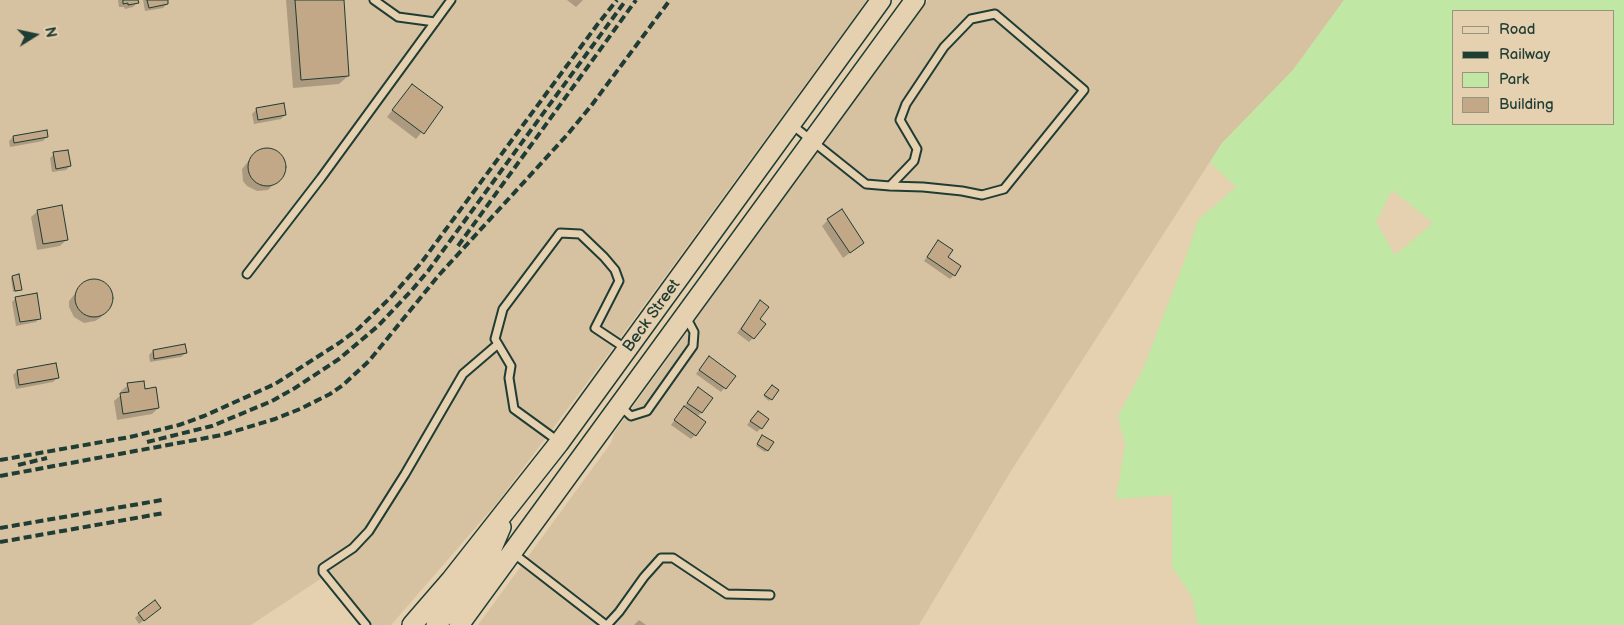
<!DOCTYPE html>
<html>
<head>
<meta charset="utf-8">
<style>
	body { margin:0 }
	#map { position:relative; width:1624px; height:625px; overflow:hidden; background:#e5d0af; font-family:"Balsamiq Sans",sans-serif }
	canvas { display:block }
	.legend { position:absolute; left:1452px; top:10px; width:162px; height:115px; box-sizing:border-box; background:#e5d0af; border:1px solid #96957e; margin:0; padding:6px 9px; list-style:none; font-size:15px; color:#1f3d34 }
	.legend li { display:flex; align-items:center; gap:10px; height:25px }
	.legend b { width:25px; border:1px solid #96957e }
	.north { position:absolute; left:10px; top:10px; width:50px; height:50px; -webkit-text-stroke:4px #e5d0af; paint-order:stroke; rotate:80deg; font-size:14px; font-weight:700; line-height:20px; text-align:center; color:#1f3d34 }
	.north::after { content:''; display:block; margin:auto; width:18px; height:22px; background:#1f3d34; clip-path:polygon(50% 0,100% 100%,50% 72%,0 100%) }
</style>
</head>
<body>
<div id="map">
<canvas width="1624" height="625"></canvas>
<ul class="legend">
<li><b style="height:6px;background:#e5d0af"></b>Road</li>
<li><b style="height:6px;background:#1f3d34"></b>Railway</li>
<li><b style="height:14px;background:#c0e7a3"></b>Park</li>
<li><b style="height:14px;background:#c2a887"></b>Building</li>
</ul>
<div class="north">N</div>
</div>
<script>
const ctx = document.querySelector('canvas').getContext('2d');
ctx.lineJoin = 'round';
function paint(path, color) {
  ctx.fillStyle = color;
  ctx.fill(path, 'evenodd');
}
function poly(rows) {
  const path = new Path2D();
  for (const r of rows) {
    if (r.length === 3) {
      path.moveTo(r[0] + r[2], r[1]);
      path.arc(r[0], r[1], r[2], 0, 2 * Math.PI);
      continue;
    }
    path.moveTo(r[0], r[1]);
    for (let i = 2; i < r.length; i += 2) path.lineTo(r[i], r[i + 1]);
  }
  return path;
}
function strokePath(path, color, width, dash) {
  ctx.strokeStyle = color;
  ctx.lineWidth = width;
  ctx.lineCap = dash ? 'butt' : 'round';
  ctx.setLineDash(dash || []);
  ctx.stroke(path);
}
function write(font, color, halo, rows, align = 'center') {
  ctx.font = font + ' "Balsamiq Sans",sans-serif';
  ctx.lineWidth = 5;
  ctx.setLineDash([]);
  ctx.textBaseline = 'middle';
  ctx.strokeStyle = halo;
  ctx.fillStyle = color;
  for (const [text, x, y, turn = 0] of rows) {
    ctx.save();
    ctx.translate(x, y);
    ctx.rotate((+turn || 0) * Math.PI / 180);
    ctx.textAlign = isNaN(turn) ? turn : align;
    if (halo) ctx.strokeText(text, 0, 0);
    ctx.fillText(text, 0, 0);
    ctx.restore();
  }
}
const built = poly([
	[0,0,867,0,601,364,497,503,391,625,371,625,331,572,251,625,0,625],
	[928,0,1344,0,1293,70,1222,143,1011,471,919,625,478,625,611,443,614,433,890,50]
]);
const green = poly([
	[1344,0,1624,0,1624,625,1198,625,1192,597,1172,567,1172,495,1116,499,1125,445,1118,416,1143,369,1186,257,1198,220,1236,187,1210,162,1222,143,1293,70],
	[1453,11,1613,11,1613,124,1453,124],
	[1392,190,1433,223,1395,255,1376,222]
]);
const shadow = poly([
	[118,0,137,0,137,3,133,7,125,9,124,7,119,7],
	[143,0,166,0,167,4,163,8,145,11],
	[286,0,342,0,348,76,339,84,293,88],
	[567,0,583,0,576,7],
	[412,85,442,108,416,139,387,117],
	[283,105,285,115,281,119,254,124,252,114,256,110],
	[13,137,47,137,43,141,10,147,9,141],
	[267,149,273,150,282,157,284,163,283,174,268,190,257,191,247,186,243,181,242,169,256,152],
	[54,154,70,166,66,170,52,172,50,158],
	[38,211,67,239,60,246,37,250,31,217],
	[828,220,863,243,843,258,822,226],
	[938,241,954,275,950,279,924,261],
	[12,277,20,290,19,291,13,292,11,278],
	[94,280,100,281,109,289,112,300,107,311,100,318,95,321,84,323,74,317,69,307,69,301,83,284],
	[16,298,40,318,36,322,16,326,12,302],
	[760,301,753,338,749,342,737,333],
	[153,351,186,353,181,357,150,362,149,355],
	[705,362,734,376,721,392,696,374],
	[17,371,57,378,53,382,16,389,13,375],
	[128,385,144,391,158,408,152,414,117,420,114,401,122,394,121,391],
	[770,388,777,390,769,401,764,397],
	[694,393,701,413,697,417,695,435,691,439,671,425],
	[754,416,761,428,757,432,747,425],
	[761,438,767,450,765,452,756,446],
	[160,608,139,624,135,618,139,614],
	[639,620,646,625,634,625]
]);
const building = poly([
	[123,0,138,0,139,3,128,5,128,3,123,4,123,0],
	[147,0,168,0,168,4,149,8,147,0],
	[295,0,344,0,349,76,301,80,295,0],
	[412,84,443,107,424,134,392,110,412,84],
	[284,103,286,115,258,120,256,108,284,103],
	[47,130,48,137,14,143,13,136,47,130],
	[267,167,19],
	[68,150,71,166,56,169,53,152,68,150],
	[62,205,68,240,43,244,37,210,62,205],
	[842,209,864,243,850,253,827,219,842,209],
	[938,240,953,250,948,257,961,266,955,276,927,257,938,240],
	[19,274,22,290,15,291,12,276,19,274],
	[94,298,19],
	[37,293,41,319,20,322,15,297,37,293],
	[760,300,769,307,760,319,766,324,754,339,741,329,760,300],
	[185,344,187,353,154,359,153,350,185,344],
	[709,356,736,376,726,389,699,370,709,356],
	[56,363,59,378,19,385,17,370,56,363],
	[144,381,145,389,156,387,159,408,123,414,120,393,129,392,127,383,144,381],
	[772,385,779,390,772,400,764,395,772,385],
	[698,387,713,398,702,413,687,403,698,387],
	[684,406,706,422,696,436,674,420,684,406],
	[758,411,769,419,762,429,750,421,758,411],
	[762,435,774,442,768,451,757,444,762,435],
	[155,600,161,608,144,621,138,613,155,600]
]);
const lane = poly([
	[374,0,398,17,435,22],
	[791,124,866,184,890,186,923,187,962,191,982,195,1004,189,1084,90,995,14,971,19,944,47,906,104,900,120,917,149,914,161,890,186],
	[247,274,321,178,451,0],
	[620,406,631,416,647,411,693,346,694,332,686,317],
	[558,441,514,409,509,378,511,366,495,339,503,309,560,233,580,234,604,257,615,270,619,281,595,328,625,348],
	[513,553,606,625],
	[366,625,323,572,323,568,353,548,369,531,405,474,463,374,498,344],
	[607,625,619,612,644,577,661,558,673,558,727,594,770,595]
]);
const secondary = poly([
	[412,625,451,580,559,443,881,0],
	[436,625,461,595,487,560,501,527],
	[459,625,915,0]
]);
const rail = poly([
	[458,246,636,0],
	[147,442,212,426,272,401,295,388,339,359,378,326,412,290,428,271,626,0],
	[0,460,130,437,179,425,204,416,275,384,339,343,358,329,391,297,421,263,597,25,617,0],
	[18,465,47,458],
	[0,476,222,435,275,419,300,409,330,394,343,385,369,361,439,275,567,135,591,106,670,0],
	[0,528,162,500],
	[0,542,164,513]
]);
const streetNames = [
	["Beck Street",652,316,-54]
];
paint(built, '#d6c1a1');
paint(green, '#c0e7a3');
paint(shadow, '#0003');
paint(building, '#c2a887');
strokePath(building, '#1f3d34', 1);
strokePath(lane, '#1f3d34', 11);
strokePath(secondary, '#1f3d34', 22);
strokePath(lane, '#e5d0af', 7);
strokePath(secondary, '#e5d0af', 19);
strokePath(rail, '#1f3d34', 4, [8, 4]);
write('16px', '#1f3d34', '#e5d0af', streetNames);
</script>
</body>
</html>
